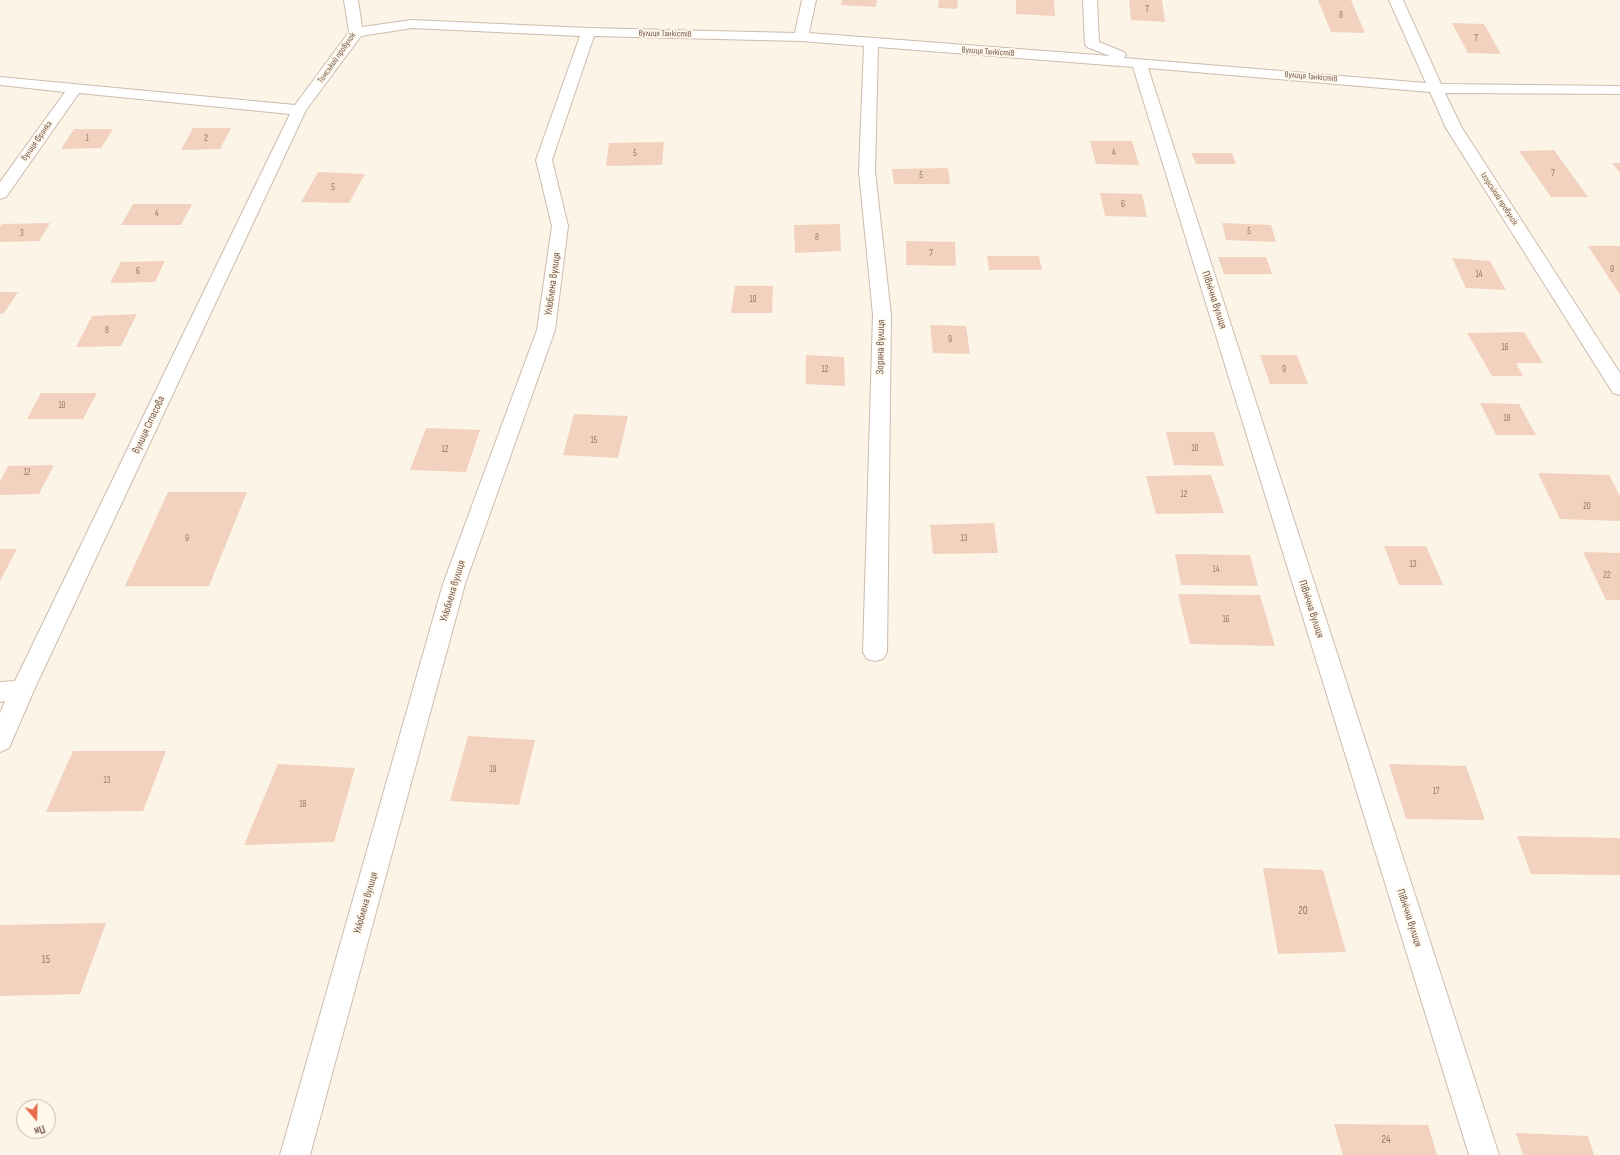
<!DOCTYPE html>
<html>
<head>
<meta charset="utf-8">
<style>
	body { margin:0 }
	#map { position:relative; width:1620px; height:1155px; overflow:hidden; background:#fcf4e7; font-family:"Sofia Sans Condensed",sans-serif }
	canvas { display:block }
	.north { position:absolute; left:16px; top:1099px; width:40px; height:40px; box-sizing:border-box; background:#fff8ed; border:1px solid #c8b9ac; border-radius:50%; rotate:161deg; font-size:11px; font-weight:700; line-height:16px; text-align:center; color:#765a4b }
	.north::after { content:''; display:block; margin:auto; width:14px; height:18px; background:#e56c4d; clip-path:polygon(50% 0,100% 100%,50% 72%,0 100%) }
</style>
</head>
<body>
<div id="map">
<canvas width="1620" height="1155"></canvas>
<div class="north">Пн</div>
</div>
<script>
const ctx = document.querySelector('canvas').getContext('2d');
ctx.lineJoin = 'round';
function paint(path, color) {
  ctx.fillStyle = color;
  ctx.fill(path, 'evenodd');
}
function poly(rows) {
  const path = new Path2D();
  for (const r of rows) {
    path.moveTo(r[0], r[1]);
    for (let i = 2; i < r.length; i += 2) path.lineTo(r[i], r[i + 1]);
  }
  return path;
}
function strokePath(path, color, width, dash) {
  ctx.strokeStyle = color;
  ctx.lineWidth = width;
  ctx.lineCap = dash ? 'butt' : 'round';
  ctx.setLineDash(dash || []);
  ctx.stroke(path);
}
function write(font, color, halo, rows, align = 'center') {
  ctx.font = font + ' "Sofia Sans Condensed",sans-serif';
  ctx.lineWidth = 3.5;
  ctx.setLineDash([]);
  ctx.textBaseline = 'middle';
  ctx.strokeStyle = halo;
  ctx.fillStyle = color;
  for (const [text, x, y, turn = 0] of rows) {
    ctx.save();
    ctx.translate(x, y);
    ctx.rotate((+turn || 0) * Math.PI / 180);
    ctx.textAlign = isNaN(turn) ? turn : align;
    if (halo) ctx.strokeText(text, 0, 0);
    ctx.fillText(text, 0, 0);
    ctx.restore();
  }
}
const building = poly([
	[842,0,877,0,876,7,841,5],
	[939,0,958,0,957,9,938,8],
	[1016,0,1054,0,1055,16,1016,14],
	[1129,0,1162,0,1165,22,1131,20],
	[1318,0,1351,0,1365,33,1331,32],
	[1452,23,1484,24,1501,54,1468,53],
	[193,128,231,128,220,149,181,150],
	[74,129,113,129,101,148,61,149],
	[1090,141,1132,141,1139,165,1096,164],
	[664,142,662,165,606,166,609,143],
	[1554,150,1588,197,1551,197,1519,151],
	[1191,153,1232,153,1236,164,1196,164],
	[1612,163,1620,163,1620,173],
	[948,168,950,184,894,184,892,169],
	[318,172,365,174,349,203,301,202],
	[1100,193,1142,194,1147,217,1105,216],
	[133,204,192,204,181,225,121,225],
	[50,223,39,241,0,242,0,227,2,224],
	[1222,223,1271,225,1276,242,1226,240],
	[840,224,841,251,795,253,794,225],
	[906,241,955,242,956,266,906,265],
	[1588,246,1620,246,1620,295],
	[987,256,1039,256,1042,270,989,270],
	[1218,257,1266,257,1272,274,1224,274],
	[1452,258,1490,261,1506,290,1466,288],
	[165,261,155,282,110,283,121,262],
	[735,286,773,286,772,313,731,313],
	[0,292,18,292,4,313,0,314],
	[137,314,121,346,76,347,92,316],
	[930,325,966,326,970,354,933,353],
	[1524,332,1543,363,1516,363,1523,376,1492,376,1467,333],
	[806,355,844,357,845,386,806,384],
	[1260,355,1297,355,1308,384,1270,384],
	[41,393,97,393,83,419,27,419],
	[1480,403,1519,404,1536,435,1496,435],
	[574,414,628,416,618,458,563,455],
	[426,428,480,430,466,472,410,470],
	[1166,432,1214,432,1224,466,1174,465],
	[54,465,39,494,0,495,0,481,8,466],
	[1538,473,1609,475,1620,496,1620,521,1560,519],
	[1211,475,1224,513,1156,514,1146,476],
	[168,492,247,492,209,586,125,586],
	[994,523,998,553,933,554,930,525],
	[1384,546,1426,546,1443,585,1399,585],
	[0,549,17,549,0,581],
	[1583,552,1620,553,1620,600,1606,600],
	[1175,554,1250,555,1258,586,1181,585],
	[1178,594,1260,595,1275,646,1190,644],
	[468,736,535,740,519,805,450,801],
	[73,751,166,751,143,811,46,812],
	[278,764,355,768,334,842,244,845],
	[1389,764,1466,766,1485,820,1406,819],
	[1517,836,1620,838,1620,875,1531,874],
	[1263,868,1323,870,1346,952,1278,954],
	[106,923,80,994,0,996,0,925],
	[1334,1124,1428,1125,1437,1155,1343,1155],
	[1516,1133,1588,1136,1594,1155,1523,1155]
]);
const minor = poly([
	[344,0,358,0,362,27,412,20,588,28,795,33,802,0,816,0,809,33,1110,56,1087,47,1085,44,1083,0,1097,0,1099,42,1124,52,1126,55,1124,58,1426,83,1389,0,1403,0,1441,84,1620,86,1620,94,1445,93,1462,128,1620,373,1620,395,1613,393,1446,128,1430,92,1148,68,1499,1155,1469,1155,1133,67,878,47,875,171,891,315,887,652,883,659,875,661,867,659,863,652,873,315,859,171,864,46,801,41,594,36,552,160,568,226,555,330,465,584,310,1155,280,1155,443,584,537,330,552,226,536,160,580,36,412,28,361,36,306,110,34,690,12,741,9,748,0,752,0,713,5,701,0,702,0,682,15,681,290,114,79,93,6,197,0,199,0,182,65,92,0,85,0,77,295,105,349,32,344,0]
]);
const numberNames = [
	["7",1147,10],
	["8",1341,16],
	["7",1476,39],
	["1",87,139],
	["2",206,139],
	["4",1114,153],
	["5",635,154],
	["7",1553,174],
	["5",921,176],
	["5",333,188],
	["6",1123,205],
	["4",157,214],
	["5",1249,232],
	["3",22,234],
	["8",817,238],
	["7",931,254],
	["9",1612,270],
	["6",138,272],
	["14",1479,275],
	["10",753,300],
	["8",107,331],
	["9",950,340],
	["16",1505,348],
	["12",825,370],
	["9",1284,370],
	["10",62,406],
	["18",1507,419],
	["15",594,441],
	["10",1195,449],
	["12",445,450],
	["12",27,473],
	["12",1184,495],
	["20",1587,507],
	["9",187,539],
	["13",964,539],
	["13",1413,565],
	["14",1216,570],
	["22",1607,576],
	["16",1226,620],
	["19",493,770],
	["13",107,781],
	["17",1436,792],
	["18",303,805]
];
const farStreetnames = [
	["вулиця Танкістів",665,34,1],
	["вулиця Танкістів",988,52,4],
	["Томський провулок",337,58,-55],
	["вулиця Танкістів",1311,77,5],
	["вулиця Франка",37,141,-55],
	["Ігорський провулок",1499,199,57]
];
const streetNames = [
	["Улюблена вулиця",553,284,-82],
	["Північна вулиця",1214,300,72],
	["Зоряна вулиця",881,347,-89],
	["вулиця Стасова",149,425,-65],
	["Улюблена вулиця",453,591,-73],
	["Північна вулиця",1311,609,72],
	["Улюблена вулиця",366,903,-74],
	["Північна вулиця",1409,918,72]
];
const nearNumbernames = [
	["20",1303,911],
	["15",46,960],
	["24",1386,1140]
];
paint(building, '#f2d2bf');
strokePath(minor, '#cebbad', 2);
paint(minor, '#fff');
write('9px', '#957868', null, numberNames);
write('9px', '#765a4b', '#fff8ed', farStreetnames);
write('11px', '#765a4b', '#fff8ed', streetNames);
write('11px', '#957868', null, nearNumbernames);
</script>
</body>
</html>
